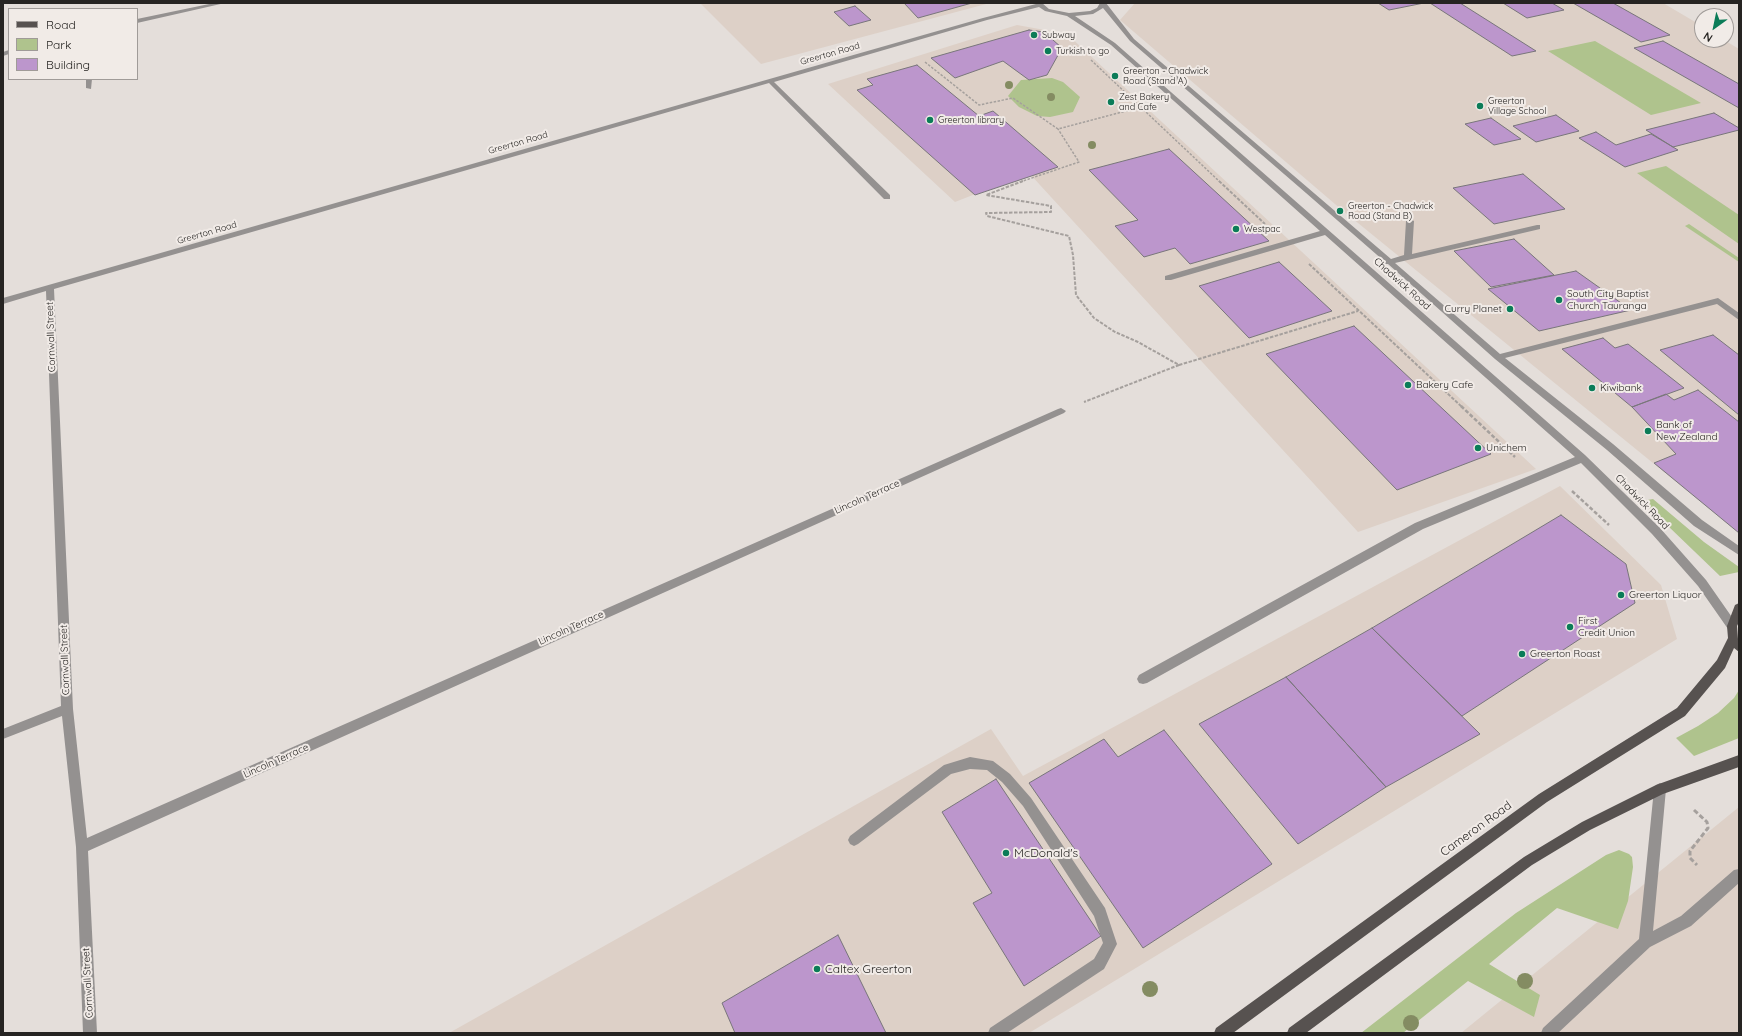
<!DOCTYPE html>
<html>
<head>
<meta charset="utf-8">
<style>
	body { margin:0 }
	#map { position:relative; width:1742px; height:1036px; overflow:hidden; background:#e4deda; font-family:Quicksand,sans-serif }
	canvas { display:block }
	.frame { position:absolute; inset:0; border:4px solid #262422; pointer-events:none }
	.legend { position:absolute; left:8px; top:8px; width:130px; height:72px; box-sizing:border-box; background:#f1ebe7; border:1px solid #a09b98; margin:0; padding:5px 7px; list-style:none; font-size:12px; color:#262422 }
	.legend li { display:flex; align-items:center; gap:8px; height:20px }
	.legend b { width:20px; border:1px solid #a09b98 }
	.north { position:absolute; left:1694px; top:8px; width:40px; height:40px; box-sizing:border-box; background:#f1ebe7; border:1px solid #a09b98; border-radius:50%; rotate:213deg; font-size:11px; font-weight:700; line-height:16px; text-align:center; color:#262422 }
	.north::after { content:''; display:block; margin:auto; width:14px; height:18px; background:#0b7c58; clip-path:polygon(50% 0,100% 100%,50% 72%,0 100%) }
</style>
</head>
<body>
<div id="map">
<canvas width="1742" height="1036"></canvas>
<div class="frame"></div>
<ul class="legend">
<li><b style="height:5px;background:#575250"></b>Road</li>
<li><b style="height:11px;background:#afc38d"></b>Park</li>
<li><b style="height:11px;background:#bc96cc"></b>Building</li>
</ul>
<div class="north">N</div>
</div>
<script>
const ctx = document.querySelector('canvas').getContext('2d');
ctx.lineJoin = 'round';
function paint(path, color) {
  ctx.fillStyle = color;
  ctx.fill(path, 'evenodd');
}
function poly(rows) {
  const path = new Path2D();
  for (const r of rows) {
    path.moveTo(r[0], r[1]);
    for (let i = 2; i < r.length; i += 2) path.lineTo(r[i], r[i + 1]);
  }
  return path;
}
function strokePath(path, color, width, dash) {
  ctx.strokeStyle = color;
  ctx.lineWidth = width;
  ctx.lineCap = dash ? 'butt' : 'round';
  ctx.setLineDash(dash || []);
  ctx.stroke(path);
}
function write(font, color, halo, rows, align = 'center') {
  ctx.font = font + ' Quicksand,sans-serif';
  ctx.lineWidth = 4;
  ctx.setLineDash([]);
  ctx.textBaseline = 'middle';
  ctx.strokeStyle = halo;
  ctx.fillStyle = color;
  for (const [text, x, y, turn = 0] of rows) {
    ctx.save();
    ctx.translate(x, y);
    ctx.rotate((+turn || 0) * Math.PI / 180);
    ctx.textAlign = isNaN(turn) ? turn : align;
    if (halo) ctx.strokeText(text, 0, 0);
    ctx.fillText(text, 0, 0);
    ctx.restore();
  }
}
const built = poly([
	[700,3,990,3,761,64],
	[1135,3,1663,3,1702,26,1702,40,1724,40,1739,49,1739,533,1342,210,1120,20],
	[1017,25,1067,34,1536,469,1358,532,1029,173,955,202,828,84],
	[1560,486,1661,585,1677,639,1029,1033,449,1033,991,729,1023,776],
	[1739,807,1739,1033,1461,1033]
]);
const green = poly([
	[1595,41,1701,103,1651,115,1548,51],
	[1052,78,1063,82,1080,97,1073,112,1050,117,1037,116,1019,107,1008,96,1021,80],
	[1666,166,1739,215,1739,244,1637,173],
	[1689,224,1739,258,1739,262,1685,226],
	[1653,499,1704,542,1739,567,1739,572,1720,576,1642,501],
	[1739,690,1739,738,1694,756,1676,738,1698,726,1718,713,1734,698],
	[1619,850,1629,854,1632,857,1633,867,1628,901,1618,929,1557,908,1489,964,1540,995,1534,1017,1468,981,1403,1033,1361,1033,1516,913,1606,855]
]);
const building = poly([
	[904,3,972,3,918,18,904,3],
	[1378,3,1424,3,1389,10,1378,3],
	[1430,3,1460,3,1536,51,1512,56,1430,3],
	[1503,3,1552,3,1564,10,1527,18,1503,3],
	[1573,3,1613,3,1670,35,1641,42,1573,3],
	[855,6,871,20,849,26,834,12,855,6],
	[1029,30,1044,32,1062,48,1047,75,1029,80,1003,61,955,78,931,58,1029,30],
	[1663,41,1739,84,1739,108,1634,48,1663,41],
	[917,65,979,116,993,111,1058,167,975,195,857,90,873,85,867,79,917,65],
	[1714,113,1739,128,1739,130,1673,147,1646,130,1714,113],
	[1556,115,1579,131,1536,142,1513,126,1556,115],
	[1491,118,1521,139,1494,145,1465,124,1491,118],
	[1596,132,1616,145,1651,134,1678,150,1625,167,1579,138,1596,132],
	[1169,149,1269,241,1190,264,1175,248,1144,257,1115,226,1138,220,1089,170,1169,149],
	[1523,174,1565,209,1494,224,1453,188,1523,174],
	[1514,239,1554,275,1491,287,1454,251,1514,239],
	[1279,262,1332,311,1249,338,1199,286,1279,262],
	[1576,271,1631,310,1539,331,1488,289,1576,271],
	[1354,326,1491,454,1397,490,1266,354,1354,326],
	[1713,335,1739,355,1739,415,1660,350,1713,335],
	[1603,338,1615,348,1628,344,1684,388,1632,407,1562,349,1603,338],
	[1698,390,1739,422,1739,533,1654,463,1676,454,1632,407,1666,394,1674,400,1698,390],
	[1561,515,1626,564,1635,603,1462,716,1372,628,1561,515],
	[1372,628,1480,734,1386,787,1286,677,1372,628],
	[1286,677,1386,787,1298,844,1199,724,1286,677],
	[1164,730,1272,864,1143,948,1029,783,1104,739,1118,757,1164,730],
	[996,779,1101,936,1024,986,973,903,992,893,942,812,996,779],
	[838,935,886,1033,735,1033,722,1003,838,935]
]);
const pathFar3 = poly([
	[1091,60,1220,182],
	[925,62,979,105,1013,98,1058,129,1141,107],
	[1020,182,1079,162,1058,129]
]);
const pathFar2 = poly([
	[1023,181,986,195,1051,206,1051,212,986,213,987,216,1069,236,1073,255,1076,295,1094,318,1115,332,1138,342,1179,365,1084,402],
	[1219,181,1265,224],
	[1309,264,1462,407],
	[1179,365,1358,311]
]);
const pathFar1 = poly([
	[1461,406,1515,457],
	[1572,491,1609,525]
]);
const path = poly([
	[1694,810,1707,822,1708,828,1690,851,1690,858,1697,865]
]);
const minor = poly([
	[214,3,225,3,137,23,137,19,214,3],
	[1035,3,1042,3,1049,9,1069,13,1090,11,1097,8,1100,3,1106,3,1134,39,1391,259,1404,255,1406,221,1410,219,1414,221,1412,254,1537,225,1540,225,1540,229,1395,263,1500,354,1718,298,1739,313,1739,320,1717,304,1505,358,1613,444,1702,520,1739,546,1739,555,1694,526,1607,450,1495,359,1388,264,1384,264,1384,261,1306,193,1130,41,1103,8,1093,14,1075,16,1115,43,1585,455,1660,528,1706,580,1736,623,1737,626,1736,629,1732,631,1728,629,1698,586,1652,534,1581,463,1423,529,1147,683,1143,684,1139,683,1137,679,1139,675,1415,523,1575,457,1325,235,1171,280,1165,280,1165,276,1320,231,1111,45,1067,16,1045,11,1039,7,987,20,774,82,890,195,890,199,884,199,769,83,54,289,73,709,87,838,1058,409,1061,408,1066,411,1064,413,88,851,97,1033,83,1033,76,847,62,716,3,739,3,729,61,706,46,291,3,304,3,298,983,18,1036,4,1035,3],
	[9,50,9,54,3,56,3,52,9,50],
	[86,79,92,79,91,89,86,88,86,79],
	[970,757,993,761,1010,774,1031,798,1105,908,1117,944,1104,969,1007,1033,988,1033,990,1028,1094,959,1103,943,1094,916,1023,806,1002,782,987,770,970,769,951,774,858,844,854,846,850,844,848,840,850,836,944,765,970,757],
	[1660,783,1664,785,1666,789,1653,931,1681,916,1734,870,1739,869,1739,883,1691,926,1650,947,1558,1033,1541,1033,1543,1028,1639,939,1654,789,1656,785,1660,783]
]);
const major = poly([
	[1739,603,1739,622,1737,626,1739,652,1734,648,1725,668,1685,716,1547,802,1233,1033,1214,1033,1216,1028,1539,794,1677,708,1717,660,1728,638,1727,626,1735,605,1739,603],
	[1739,755,1739,767,1663,794,1590,830,1532,865,1306,1033,1287,1033,1289,1028,1524,857,1582,822,1656,785,1739,755]
]);
const trees = [
	[1009,85,4],
	[1051,97,4],
	[1092,145,4],
	[1525,981,8],
	[1150,989,8],
	[1411,1023,8]
];
const markers = [
	[1034,35,4,"#0b7c58"],
	[1048,51,4,"#0b7c58"],
	[1115,76,4,"#0b7c58"],
	[1111,102,4,"#0b7c58"],
	[1480,106,4,"#0b7c58"],
	[930,120,4,"#0b7c58"],
	[1340,211,4,"#0b7c58"],
	[1236,229,4,"#0b7c58"],
	[1559,300,4,"#0b7c58"],
	[1510,309,4,"#0b7c58"],
	[1408,385,4,"#0b7c58"],
	[1592,388,4,"#0b7c58"],
	[1648,431,4,"#0b7c58"],
	[1478,448,4,"#0b7c58"],
	[1621,595,4,"#0b7c58"],
	[1570,627,4,"#0b7c58"],
	[1522,654,4,"#0b7c58"],
	[1006,853,4,"#0b7c58"],
	[817,969,4,"#0b7c58"]
];
const farPoinames = [
	["Subway",1042,35],
	["Turkish to go",1056,51],
	["Greerton - Chadwick",1123,71],
	["Road (Stand A)",1123,81],
	["Zest Bakery",1119,97],
	["and Cafe",1119,107],
	["Greerton",1488,101],
	["Village School",1488,111],
	["Greerton library",938,120],
	["Greerton - Chadwick",1348,206],
	["Road (Stand B)",1348,216],
	["Westpac",1244,229]
];
const farStreetnames = [
	["Greerton Road",830,54,-16],
	["Greerton Road",518,143,-16],
	["Greerton Road",207,233,-16]
];
const streetNames = [
	["Chadwick Road",1402,284,42],
	["Cornwall Street",51,337,-92],
	["Lincoln Terrace",867,497,-24],
	["Chadwick Road",1642,502,46],
	["Lincoln Terrace",571,628,-24],
	["Cornwall Street",65,660,-92],
	["Lincoln Terrace",276,761,-24],
	["Cornwall Street",88,983,-93]
];
const poiNames = [
	["South City Baptist",1567,294],
	["Church Tauranga",1567,306],
	["Curry Planet",1502,309,"right"],
	["Bakery Cafe",1416,385],
	["Kiwibank",1600,388],
	["Bank of",1656,425],
	["New Zealand",1656,437],
	["Unichem",1486,448],
	["Greerton Liquor",1629,595],
	["First",1578,621],
	["Credit Union",1578,633],
	["Greerton Roast",1530,654]
];
const nearStreetnames = [
	["Cameron Road",1476,829,-36]
];
const nearPoinames = [
	["McDonald's",1014,853],
	["Caltex Greerton",825,969]
];
paint(built, '#ddd0c7');
paint(green, '#afc38d');
paint(building, '#bc96cc');
strokePath(building, '#79767b', 1);
strokePath(pathFar3, '#a5a09d', 1.5, [2.5, 1.5]);
strokePath(pathFar2, '#a5a09d', 2, [3.5, 1.5]);
strokePath(pathFar1, '#a5a09d', 2.5, [4, 2]);
strokePath(path, '#a5a09d', 3, [5, 2.5]);
paint(minor, '#949190');
paint(major, '#575250');
ctx.fillStyle = '#848c62';
for (const [x, y, r] of trees) {
  ctx.beginPath();
  ctx.arc(x, y, r, 0, 2 * Math.PI);
  ctx.fill();
}
for (const [x, y, r, color] of markers) {
  const dot = new Path2D();
  dot.arc(x, y, r, 0, 2 * Math.PI);
  ctx.fillStyle = color;
  ctx.fill(dot);
  strokePath(dot, '#f1ebe7', 1.5);
}
write('9px', '#262422', '#f1ebe7', farPoinames, 'left');
write('9px', '#262422', '#f1ebe7', farStreetnames);
write('10px', '#262422', '#f1ebe7', streetNames);
write('10px', '#262422', '#f1ebe7', poiNames, 'left');
write('12px', '#262422', '#f1ebe7', nearStreetnames);
write('12px', '#262422', '#f1ebe7', nearPoinames, 'left');
</script>
</body>
</html>
